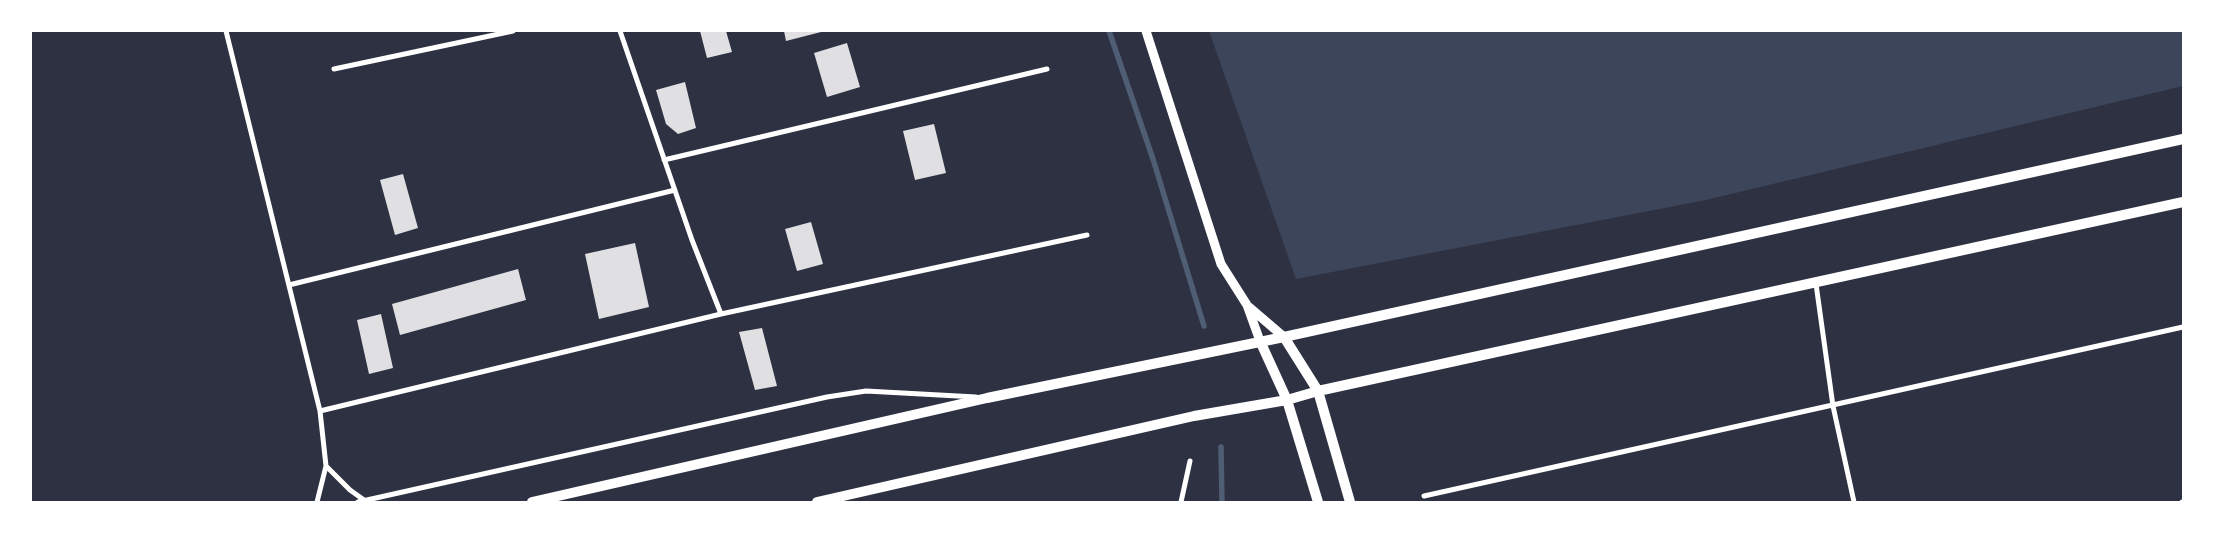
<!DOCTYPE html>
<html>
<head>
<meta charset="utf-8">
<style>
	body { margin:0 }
	#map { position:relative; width:2214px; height:533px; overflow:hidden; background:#2d3142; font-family:"Fira Sans Condensed",sans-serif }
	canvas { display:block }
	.frame { position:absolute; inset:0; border:32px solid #fff; pointer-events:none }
</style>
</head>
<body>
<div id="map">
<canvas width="2214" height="533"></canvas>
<div class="frame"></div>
</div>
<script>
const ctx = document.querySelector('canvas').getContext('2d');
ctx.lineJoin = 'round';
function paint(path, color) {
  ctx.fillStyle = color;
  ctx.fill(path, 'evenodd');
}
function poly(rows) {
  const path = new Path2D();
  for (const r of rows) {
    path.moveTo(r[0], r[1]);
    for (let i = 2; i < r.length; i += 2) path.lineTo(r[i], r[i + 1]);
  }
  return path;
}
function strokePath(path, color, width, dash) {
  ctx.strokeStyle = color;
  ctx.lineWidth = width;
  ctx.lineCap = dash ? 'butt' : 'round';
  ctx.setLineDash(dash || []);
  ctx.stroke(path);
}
const green = poly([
	[1209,31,2183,31,2183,86,1706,200,1296,279]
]);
const stream = poly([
	[1109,31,1153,159,1204,326],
	[1221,447,1222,502]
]);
const building = poly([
	[700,31,726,31,732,52,707,58],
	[784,31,821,31,821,32,786,41],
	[847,43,860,87,827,97,814,53],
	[685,82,696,128,678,134,666,124,656,90],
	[934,124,946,173,915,180,903,131],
	[403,174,418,228,395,235,380,180],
	[811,222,823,264,797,271,785,229],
	[635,243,649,307,599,319,585,254],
	[518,269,526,300,400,335,392,304],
	[381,314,393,368,369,374,357,320],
	[762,328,777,386,755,390,739,332]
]);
const minor = poly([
	[226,31,320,411,326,466,317,502],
	[620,31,692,240,721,314],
	[334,69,513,31],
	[664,160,1047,69],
	[1816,284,1833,406,1854,502],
	[289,285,675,190],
	[320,411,721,314,1087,235],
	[326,466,350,490,364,500],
	[1424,496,2183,327],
	[358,502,827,397,866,391,976,397],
	[1181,502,1190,461],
	[2182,502,2183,502]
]);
const tertiary = poly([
	[1146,31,1221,264,1247,305,1260,341],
	[1249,307,1284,337]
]);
const secondary = poly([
	[1284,337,1318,391,1350,502],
	[1260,341,1287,400,1318,502],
	[532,502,987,398,1284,337,2183,139],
	[817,502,1194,416,1287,400,1318,391,2183,202]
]);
paint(green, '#3c4559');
strokePath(stream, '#4f5d75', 5.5);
paint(building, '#e0e0e3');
strokePath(minor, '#fff', 5);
strokePath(tertiary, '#fff', 9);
strokePath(secondary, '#fff', 10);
</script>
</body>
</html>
